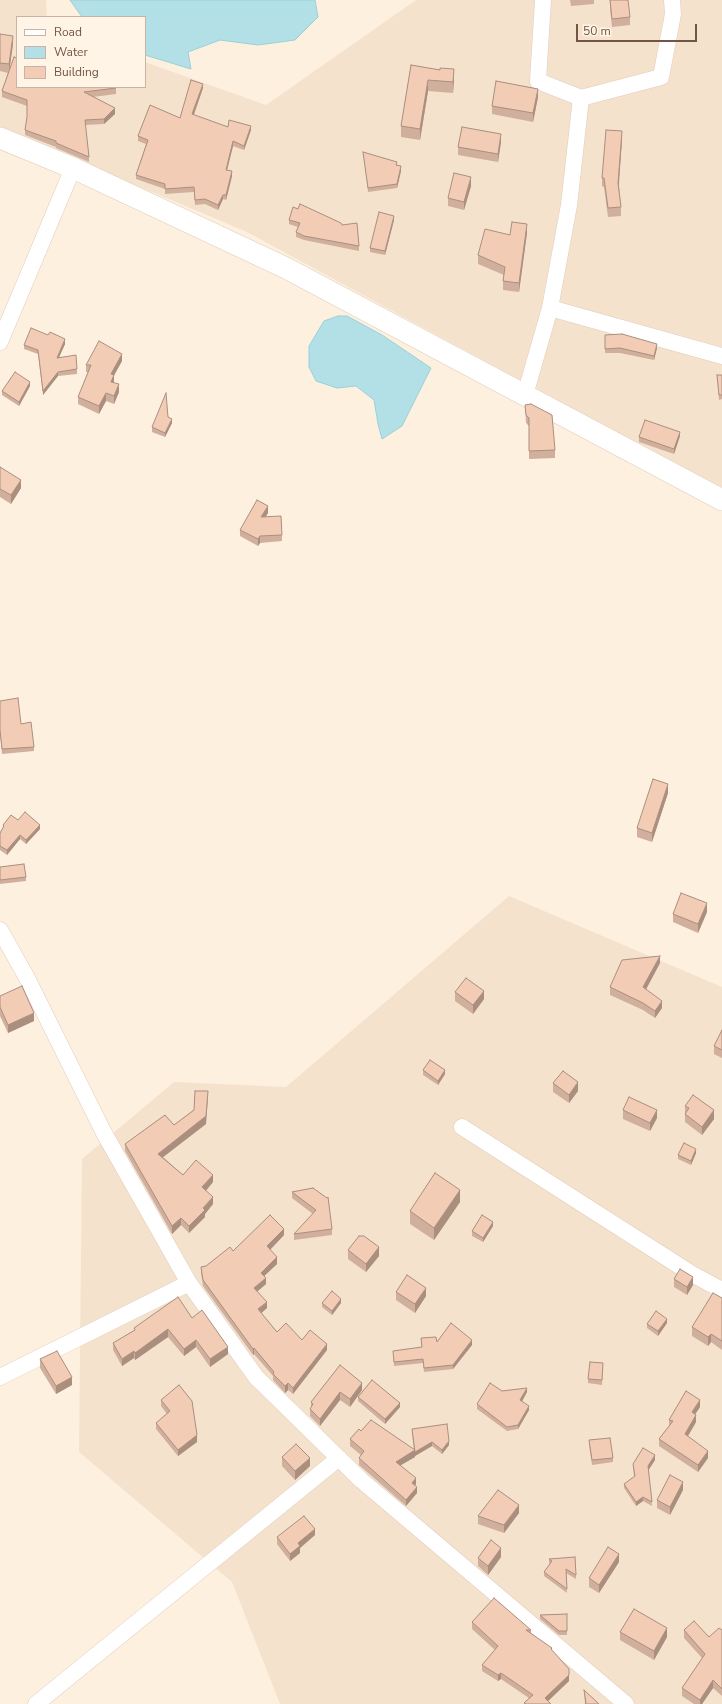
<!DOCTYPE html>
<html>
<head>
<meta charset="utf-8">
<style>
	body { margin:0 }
	#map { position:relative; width:722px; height:1704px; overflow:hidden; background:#fdf0df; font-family:"Nunito Sans",sans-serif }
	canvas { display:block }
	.legend { position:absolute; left:16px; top:16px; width:130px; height:72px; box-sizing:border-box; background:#fff4e6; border:1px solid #c7b4a6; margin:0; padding:5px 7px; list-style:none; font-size:12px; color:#735546 }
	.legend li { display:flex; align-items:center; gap:8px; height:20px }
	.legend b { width:20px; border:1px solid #c7b4a6 }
	.scale { position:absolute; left:576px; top:24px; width:121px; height:18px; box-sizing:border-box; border:2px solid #735546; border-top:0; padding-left:5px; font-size:12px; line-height:14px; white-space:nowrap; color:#735546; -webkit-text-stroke:3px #fff4e6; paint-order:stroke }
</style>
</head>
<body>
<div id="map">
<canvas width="722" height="1704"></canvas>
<ul class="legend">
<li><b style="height:5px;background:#fff"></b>Road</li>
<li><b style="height:11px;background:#b3e0e6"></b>Water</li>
<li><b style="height:11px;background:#f3ccb6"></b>Building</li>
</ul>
<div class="scale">50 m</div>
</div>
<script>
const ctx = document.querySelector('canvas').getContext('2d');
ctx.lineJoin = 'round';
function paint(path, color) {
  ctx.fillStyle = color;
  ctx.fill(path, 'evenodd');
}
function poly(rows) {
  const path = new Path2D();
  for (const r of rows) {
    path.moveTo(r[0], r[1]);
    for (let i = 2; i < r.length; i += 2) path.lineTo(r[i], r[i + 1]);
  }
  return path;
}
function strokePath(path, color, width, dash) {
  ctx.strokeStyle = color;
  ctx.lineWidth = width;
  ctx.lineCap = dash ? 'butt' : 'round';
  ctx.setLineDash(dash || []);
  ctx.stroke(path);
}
const residential = poly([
	[0,0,46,0,47,17,17,17,17,87,145,87,145,62,266,105,416,0,722,0,722,490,247,232,0,128],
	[509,896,722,987,722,1704,280,1704,232,1582,79,1452,82,1159,174,1082,286,1087]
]);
const water = poly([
	[70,0,315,0,318,17,295,40,258,45,220,40,188,52,191,69,145,55,145,17,82,17,70,0],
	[338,316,347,316,382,335,431,368,402,426,382,439,378,424,374,400,356,386,337,388,316,381,309,367,309,346,324,321,338,316]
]);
const minor = poly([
	[543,0,538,81,581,98,661,77,673,14,672,0],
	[550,308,722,356],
	[0,342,73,168],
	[525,395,550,308,569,205,581,98],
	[0,930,27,978,104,1133,189,1283,256,1377,361,1480,626,1704],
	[462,1127,692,1274,722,1290],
	[0,1377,189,1283],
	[36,1704,339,1458]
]);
const tertiary = poly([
	[0,138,73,168,286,268,722,500]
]);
const wall = poly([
	[570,0,594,0,594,4,571,6],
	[610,0,630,17,630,25,612,27,610,8],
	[0,34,13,44,9,71,17,87,116,87,116,94,93,97,115,114,104,124,85,125,89,157,89,162,56,148,56,147,25,135,25,130,27,118,27,106,2,97,2,91,8,73,0,71],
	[411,65,440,70,454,80,453,93,428,91,420,140,401,137,401,126],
	[203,88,194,115,228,127,251,130,244,150,233,146,227,170,232,176,226,200,223,199,218,210,205,204,195,205,194,192,165,194,165,189,136,179,136,175,146,144,138,141,138,136,180,118],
	[538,97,533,122,492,114,492,106],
	[622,140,619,186,621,207,621,216,608,217,604,187,602,186,602,178],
	[501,142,498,162,458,155,458,147],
	[363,152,397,165,401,171,397,188,368,192],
	[471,186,464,210,448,206,448,198],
	[289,220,342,225,359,246,359,251,304,240,296,237,296,232,298,227,289,224],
	[394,220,385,255,370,252,370,248],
	[527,233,519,292,503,290,503,281,504,275,478,264,478,255,510,235],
	[605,335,657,348,654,360,620,353,605,353],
	[65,344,59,357,77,369,77,374,58,376,43,395,38,354,24,349,24,345],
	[122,361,114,375,114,383,119,392,114,404,106,401,99,414,78,404,78,397,88,372,86,372,86,365],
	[717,375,722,375,722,399,719,400],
	[30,386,19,406,2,395,2,391],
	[525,405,555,450,555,458,529,459,529,426,526,423],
	[168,417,172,423,165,437,152,432,152,427],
	[680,436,674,454,639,442,639,437],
	[0,467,21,488,11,504,0,497],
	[268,513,265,517,282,535,282,541,260,543,258,546,240,536,240,530],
	[0,701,21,724,34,747,34,751,2,754,0,734],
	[668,793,652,842,637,837,637,828],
	[3,825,40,829,26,844,20,839,7,855,0,850,0,833,3,828],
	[0,867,26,877,26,881,0,884],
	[707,912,698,933,673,922,673,914],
	[660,963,646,989,662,1008,655,1018,643,1010,610,995,610,987],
	[455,992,484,999,473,1014,455,1001],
	[0,996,34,1021,8,1033,0,1016],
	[722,1030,722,1058,714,1054,714,1046],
	[423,1070,445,1074,438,1085,423,1075],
	[553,1083,578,1091,569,1103,553,1092],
	[208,1099,206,1124,163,1157,183,1175,213,1182,206,1191,213,1204,205,1214,205,1217,189,1233,181,1225,172,1234,125,1151,125,1144,174,1125],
	[685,1106,714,1119,702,1135,685,1122],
	[623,1110,657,1118,650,1131,623,1119],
	[696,1153,691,1165,678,1159,678,1155],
	[313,1188,332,1229,332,1235,294,1240,294,1234,313,1214,292,1198,292,1192],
	[460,1202,434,1240,410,1224,410,1211],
	[493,1226,483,1242,472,1236,472,1231],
	[284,1235,270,1250,277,1264,264,1276,266,1284,257,1292,267,1308,261,1313,277,1332,302,1340,327,1350,293,1394,288,1390,285,1393,273,1380,273,1376,254,1354,253,1355,203,1286,201,1273,201,1267,206,1266,233,1251],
	[348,1250,379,1256,366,1272,348,1259],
	[674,1279,693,1285,687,1295,674,1287],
	[396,1292,426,1296,415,1313,396,1300],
	[722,1298,722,1350,711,1342,708,1346,692,1336,692,1327],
	[322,1303,341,1303,332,1315,322,1307],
	[192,1318,228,1354,210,1367,196,1347,184,1356,168,1337,135,1360,134,1358,122,1366,113,1350,113,1343,134,1331,134,1328],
	[667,1323,658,1336,647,1328,647,1324],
	[421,1338,437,1342,472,1345,453,1369,424,1372,423,1363,394,1366,393,1351,422,1347],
	[40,1359,72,1385,56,1394,40,1368],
	[340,1365,362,1390,350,1407,340,1400,320,1426,310,1416,310,1409,311,1408,311,1402],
	[603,1367,602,1385,588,1383,588,1379],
	[502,1391,527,1392,522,1401,529,1410,518,1429,507,1431,477,1409,477,1404],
	[358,1397,400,1407,385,1424,358,1401],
	[161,1400,197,1442,178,1456,156,1429,156,1423,167,1414,161,1406],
	[700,1407,695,1414,696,1422,688,1436,708,1458,698,1472,659,1446,659,1439,669,1426,669,1420],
	[412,1429,449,1445,442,1454,432,1446,415,1456,415,1453,415,1457,400,1465,416,1484,415,1486,417,1493,406,1506,359,1465,359,1458,361,1455,350,1446,350,1439,361,1431,414,1450,412,1433],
	[589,1440,613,1458,613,1462,592,1465,589,1444],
	[282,1457,310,1466,295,1480,282,1466],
	[655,1460,648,1470,652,1506,643,1501,636,1506,624,1488,624,1484,634,1477,633,1464],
	[683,1490,670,1515,657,1508,657,1500],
	[519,1513,504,1533,478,1524,478,1516],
	[315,1535,300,1548,300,1553,290,1561,277,1544,277,1537],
	[501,1557,488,1575,478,1566,478,1558],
	[549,1559,576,1575,576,1579,566,1573,567,1593,544,1576,544,1572,550,1564,549,1563],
	[619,1562,599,1593,589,1587,589,1578],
	[567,1614,567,1635,559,1635,540,1619,540,1615],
	[472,1622,531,1630,531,1633,552,1651,569,1681,548,1701,551,1704,524,1704,524,1703,529,1698,501,1679,498,1681,482,1671,482,1665,495,1650,472,1629],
	[684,1630,709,1637,722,1630,722,1696,713,1688,702,1704,694,1704,682,1696,682,1688,702,1658,684,1638],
	[620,1632,667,1637,654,1660,620,1640],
	[584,1690,599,1704,585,1704]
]);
const shadedWall = poly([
	[13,36,13,44,9,73,9,64],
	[454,69,454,80,453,93,453,82],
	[428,80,428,91,420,140,420,129],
	[203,84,203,88,192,119,192,114],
	[538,89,538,97,533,122,533,113],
	[115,108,115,114,104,124,104,119],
	[251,126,251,130,244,150,244,146],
	[622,131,622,140,618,191,618,183],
	[501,134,501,142,498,162,498,154],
	[233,141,233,146,226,174,226,170],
	[401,166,401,171,397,188,397,184],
	[232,171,232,176,226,200,226,195],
	[471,177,471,186,464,210,464,202],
	[223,195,223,199,218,210,218,205],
	[394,216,394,220,385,255,385,251],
	[527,224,527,233,519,292,519,283],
	[65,339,65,344,57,362,57,358],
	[657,344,657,348,654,360,654,356],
	[122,354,122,361,111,381,111,374],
	[58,372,58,376,43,395,43,391],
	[114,375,114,383,111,382],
	[30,382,30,386,19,406,19,402],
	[119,384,119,392,114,404,114,396],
	[106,393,106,401,99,414,99,406],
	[172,419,172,423,165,437,165,433],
	[680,432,680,436,674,454,674,449],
	[21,480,21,488,11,504,11,495],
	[268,506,268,513,261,524,261,517],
	[260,536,260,543,258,546,258,539],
	[668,784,668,793,652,842,652,833],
	[40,825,40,829,26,844,26,840],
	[20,835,20,839,7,855,7,850],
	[707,903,707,912,698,933,698,924],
	[660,956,660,963,643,995,643,987],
	[484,991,484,999,473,1014,473,1005],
	[662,1001,662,1008,655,1018,655,1011],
	[34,1013,34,1021,8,1033,8,1025],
	[445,1070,445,1074,438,1085,438,1081],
	[578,1082,578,1091,569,1103,569,1095],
	[208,1091,206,1124,158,1161,158,1154,206,1116],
	[657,1110,657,1118,650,1131,650,1123],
	[714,1110,714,1119,702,1135,702,1127],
	[696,1149,696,1153,691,1165,691,1161],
	[213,1175,213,1182,202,1195,202,1187],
	[460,1190,460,1202,434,1240,434,1228],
	[213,1197,213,1204,205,1214,205,1217,189,1233,189,1226],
	[181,1218,181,1225,172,1234,172,1226],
	[493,1222,493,1226,483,1242,483,1238],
	[284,1229,284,1235,267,1253,267,1246],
	[379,1247,379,1256,366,1272,366,1264],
	[277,1257,277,1264,261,1279,261,1273],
	[693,1277,693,1285,687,1295,687,1287],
	[266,1278,266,1284,254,1294,254,1288],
	[426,1288,426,1296,415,1313,415,1304],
	[341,1299,341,1303,332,1315,332,1311],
	[267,1302,267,1308,258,1316,258,1309],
	[667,1319,667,1323,658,1336,658,1331],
	[168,1329,168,1337,135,1360,135,1353],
	[711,1334,711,1342,708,1346,708,1337],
	[196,1340,196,1347,184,1356,184,1349],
	[472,1340,472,1345,453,1369,453,1365],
	[327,1344,327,1350,293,1394,293,1388],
	[228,1347,228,1354,210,1367,210,1359],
	[254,1348,254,1354,253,1355,253,1349],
	[134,1351,134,1358,122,1366,122,1359],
	[72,1377,72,1385,56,1394,56,1386],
	[288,1383,288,1390,285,1393,285,1386],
	[362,1383,362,1390,350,1407,350,1399],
	[527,1388,527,1392,520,1405,520,1400],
	[340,1392,340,1400,320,1426,320,1419],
	[700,1400,700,1407,692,1419,692,1412],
	[400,1403,400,1407,385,1424,385,1419],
	[529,1406,529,1410,518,1429,518,1425],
	[696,1415,696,1422,685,1441,685,1434],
	[197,1435,197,1442,178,1456,178,1450],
	[449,1441,449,1445,442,1454,442,1450],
	[432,1442,432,1446,415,1456,415,1452],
	[415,1450,415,1457,396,1468,396,1462],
	[708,1451,708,1458,698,1472,698,1465],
	[655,1455,655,1460,648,1471,648,1466],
	[310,1458,310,1466,295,1480,295,1471],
	[416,1478,416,1484,412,1489,412,1483],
	[683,1482,683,1490,670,1515,670,1507],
	[417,1487,417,1493,406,1506,406,1500],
	[643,1497,643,1501,636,1506,636,1502],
	[519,1505,519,1513,504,1533,504,1525],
	[315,1529,315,1535,300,1548,300,1553,290,1561,290,1554,298,1543],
	[501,1548,501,1557,488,1575,488,1566],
	[619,1554,619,1562,599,1593,599,1585],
	[667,1628,667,1637,654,1660,654,1651],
	[501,1673,501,1679,498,1681,498,1675],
	[569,1675,569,1681,545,1704,545,1698],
	[713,1680,713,1688,702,1704,700,1704,700,1700]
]);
const building = poly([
	[610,0,628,0,630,17,612,19,610,0],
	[0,34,13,36,9,64,0,63,0,34],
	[14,57,17,58,17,87,116,87,116,88,84,92,115,108,104,119,85,120,89,157,56,143,56,141,25,130,27,117,27,100,2,91,14,57],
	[411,65,440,70,440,68,454,69,453,82,428,80,420,129,401,126,411,65],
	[191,80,203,84,192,114,228,127,229,120,251,126,244,146,233,141,226,170,232,171,226,195,223,195,218,205,205,199,195,200,194,187,165,189,165,184,136,175,148,140,138,136,150,105,180,118,191,80],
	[496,81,538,89,533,113,492,106,496,81],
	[462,127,501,134,498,154,458,147,462,127],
	[606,130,622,131,618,183,621,207,608,208,604,178,602,178,606,130],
	[363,152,397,162,396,165,401,166,397,184,368,188,363,152],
	[454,173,471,177,464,202,448,198,454,173],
	[300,204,341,223,342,225,357,223,359,246,304,236,296,232,300,223,289,220,293,207,298,209,300,204],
	[379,212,394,216,385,251,370,248,379,212],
	[512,222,527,224,519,283,503,281,505,267,478,255,485,229,510,235,512,222],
	[31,328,48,335,50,332,65,339,57,358,76,355,77,369,58,372,43,391,38,350,24,345,31,328],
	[622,334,657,344,654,356,620,348,605,349,605,335,622,334],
	[99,341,122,354,111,374,114,375,111,382,119,384,114,396,106,393,99,406,78,397,91,365,86,365,99,341],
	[15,372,30,382,19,402,2,391,15,372],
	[717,375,722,375,722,395,719,395,717,375],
	[166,393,168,417,172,419,165,433,152,427,166,393],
	[531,404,552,415,555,450,529,451,529,418,526,415,525,405,531,404],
	[645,420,680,432,674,449,639,437,645,420],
	[0,467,21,480,11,495,0,489,0,467],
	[257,500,268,506,261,517,281,516,282,535,260,536,258,539,240,530,257,500],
	[18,698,21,724,31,722,34,747,2,749,0,730,0,701,18,698],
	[653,779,668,784,652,833,637,828,653,779],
	[25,812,40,825,26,840,20,835,7,850,0,846,0,833,4,826,3,825,11,815,18,820,25,812],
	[24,864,26,877,0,880,0,867,24,864],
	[681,893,707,903,698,924,673,914,681,893],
	[660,956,643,987,662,1001,655,1011,643,1003,610,987,622,960,660,956],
	[466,978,484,991,473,1005,455,992,466,978],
	[22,986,34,1013,8,1025,0,1007,0,996,22,986],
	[722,1030,722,1050,714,1046,722,1030],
	[430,1060,445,1070,438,1081,423,1070,430,1060],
	[563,1071,578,1082,569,1095,553,1083,563,1071],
	[195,1091,208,1091,206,1116,158,1154,183,1175,196,1160,213,1175,202,1187,213,1197,203,1208,205,1210,189,1226,181,1218,172,1226,125,1144,165,1115,174,1125,194,1110,195,1091],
	[693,1095,714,1110,702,1127,685,1114,689,1108,685,1106,693,1095],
	[629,1097,657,1110,650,1123,623,1110,629,1097],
	[684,1143,696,1149,691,1161,678,1155,684,1143],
	[435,1173,460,1190,434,1228,410,1211,435,1173],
	[313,1188,327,1198,328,1197,332,1229,294,1234,316,1210,292,1192,313,1188],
	[270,1215,284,1229,267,1246,277,1257,261,1273,266,1278,254,1288,267,1302,258,1309,277,1332,286,1323,302,1340,310,1330,327,1344,293,1388,288,1383,285,1386,273,1374,274,1372,254,1348,253,1349,203,1280,201,1267,206,1266,230,1247,233,1251,270,1215],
	[482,1215,493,1222,483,1238,472,1231,482,1215],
	[359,1236,364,1236,379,1247,366,1264,348,1250,359,1236],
	[680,1269,693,1277,687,1287,674,1279,680,1269],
	[407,1275,426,1288,415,1304,396,1292,407,1275],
	[332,1291,341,1299,332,1311,322,1303,332,1291],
	[713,1293,722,1298,722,1341,711,1334,708,1337,692,1327,713,1293],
	[178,1297,192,1318,202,1310,228,1347,210,1359,196,1340,184,1349,168,1329,135,1353,134,1351,122,1359,113,1343,135,1330,134,1328,178,1297],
	[656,1311,667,1319,658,1331,647,1324,656,1311],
	[451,1323,472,1340,453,1365,424,1368,423,1359,394,1362,393,1351,422,1347,421,1338,436,1337,437,1342,451,1323],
	[57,1351,72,1377,56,1386,40,1359,57,1351],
	[590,1362,603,1363,602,1380,588,1379,590,1362],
	[340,1365,362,1383,350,1399,340,1392,320,1419,310,1409,313,1404,311,1402,340,1365],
	[372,1380,400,1403,385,1419,358,1397,372,1380],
	[490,1383,502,1391,527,1388,520,1400,529,1406,518,1425,507,1427,477,1404,490,1383],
	[179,1385,192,1401,197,1435,178,1450,156,1423,170,1411,161,1400,179,1385],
	[686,1391,700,1400,692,1412,696,1415,685,1434,708,1451,698,1465,659,1439,673,1421,669,1420,686,1391],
	[371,1420,415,1450,396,1462,416,1478,412,1483,417,1487,406,1500,359,1458,364,1451,350,1439,359,1429,361,1431,371,1420],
	[447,1424,449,1441,442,1450,432,1442,415,1452,412,1429,447,1424],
	[610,1438,613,1458,592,1460,589,1440,610,1438],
	[296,1444,310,1458,295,1471,282,1457,296,1444],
	[643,1448,655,1455,648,1466,652,1502,643,1497,636,1502,624,1484,635,1476,633,1464,643,1448],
	[670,1475,683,1482,670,1507,657,1500,670,1475],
	[498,1490,519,1505,504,1525,478,1516,498,1490],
	[304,1516,315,1529,298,1543,300,1546,290,1554,277,1537,304,1516],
	[491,1540,501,1548,488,1566,478,1558,491,1540],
	[608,1547,619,1554,599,1585,589,1578,608,1547],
	[575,1557,576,1575,566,1569,567,1589,544,1572,552,1561,549,1559,575,1557],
	[494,1598,531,1630,526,1630,552,1648,551,1649,569,1669,569,1675,545,1698,551,1704,526,1704,524,1703,533,1695,501,1673,498,1675,482,1665,498,1646,472,1622,494,1598],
	[634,1609,667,1628,654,1651,620,1632,634,1609],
	[567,1614,567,1631,559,1631,540,1615,567,1614],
	[694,1621,709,1637,719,1628,722,1630,722,1689,713,1680,700,1700,682,1688,705,1654,684,1630,694,1621],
	[584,1690,599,1704,585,1704,586,1703,584,1690]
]);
paint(residential, '#f4e2cd');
paint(water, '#b3e0e6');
strokePath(water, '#99d0d8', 1);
strokePath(minor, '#e1ccbb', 17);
strokePath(tertiary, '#e1ccbb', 22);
strokePath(minor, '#fff', 16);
strokePath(tertiary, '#fff', 21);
paint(wall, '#d1af9d');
paint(shadedWall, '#aa8f7f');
paint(building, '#f3ccb6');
strokePath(building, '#aa8f7f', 1);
</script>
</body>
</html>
